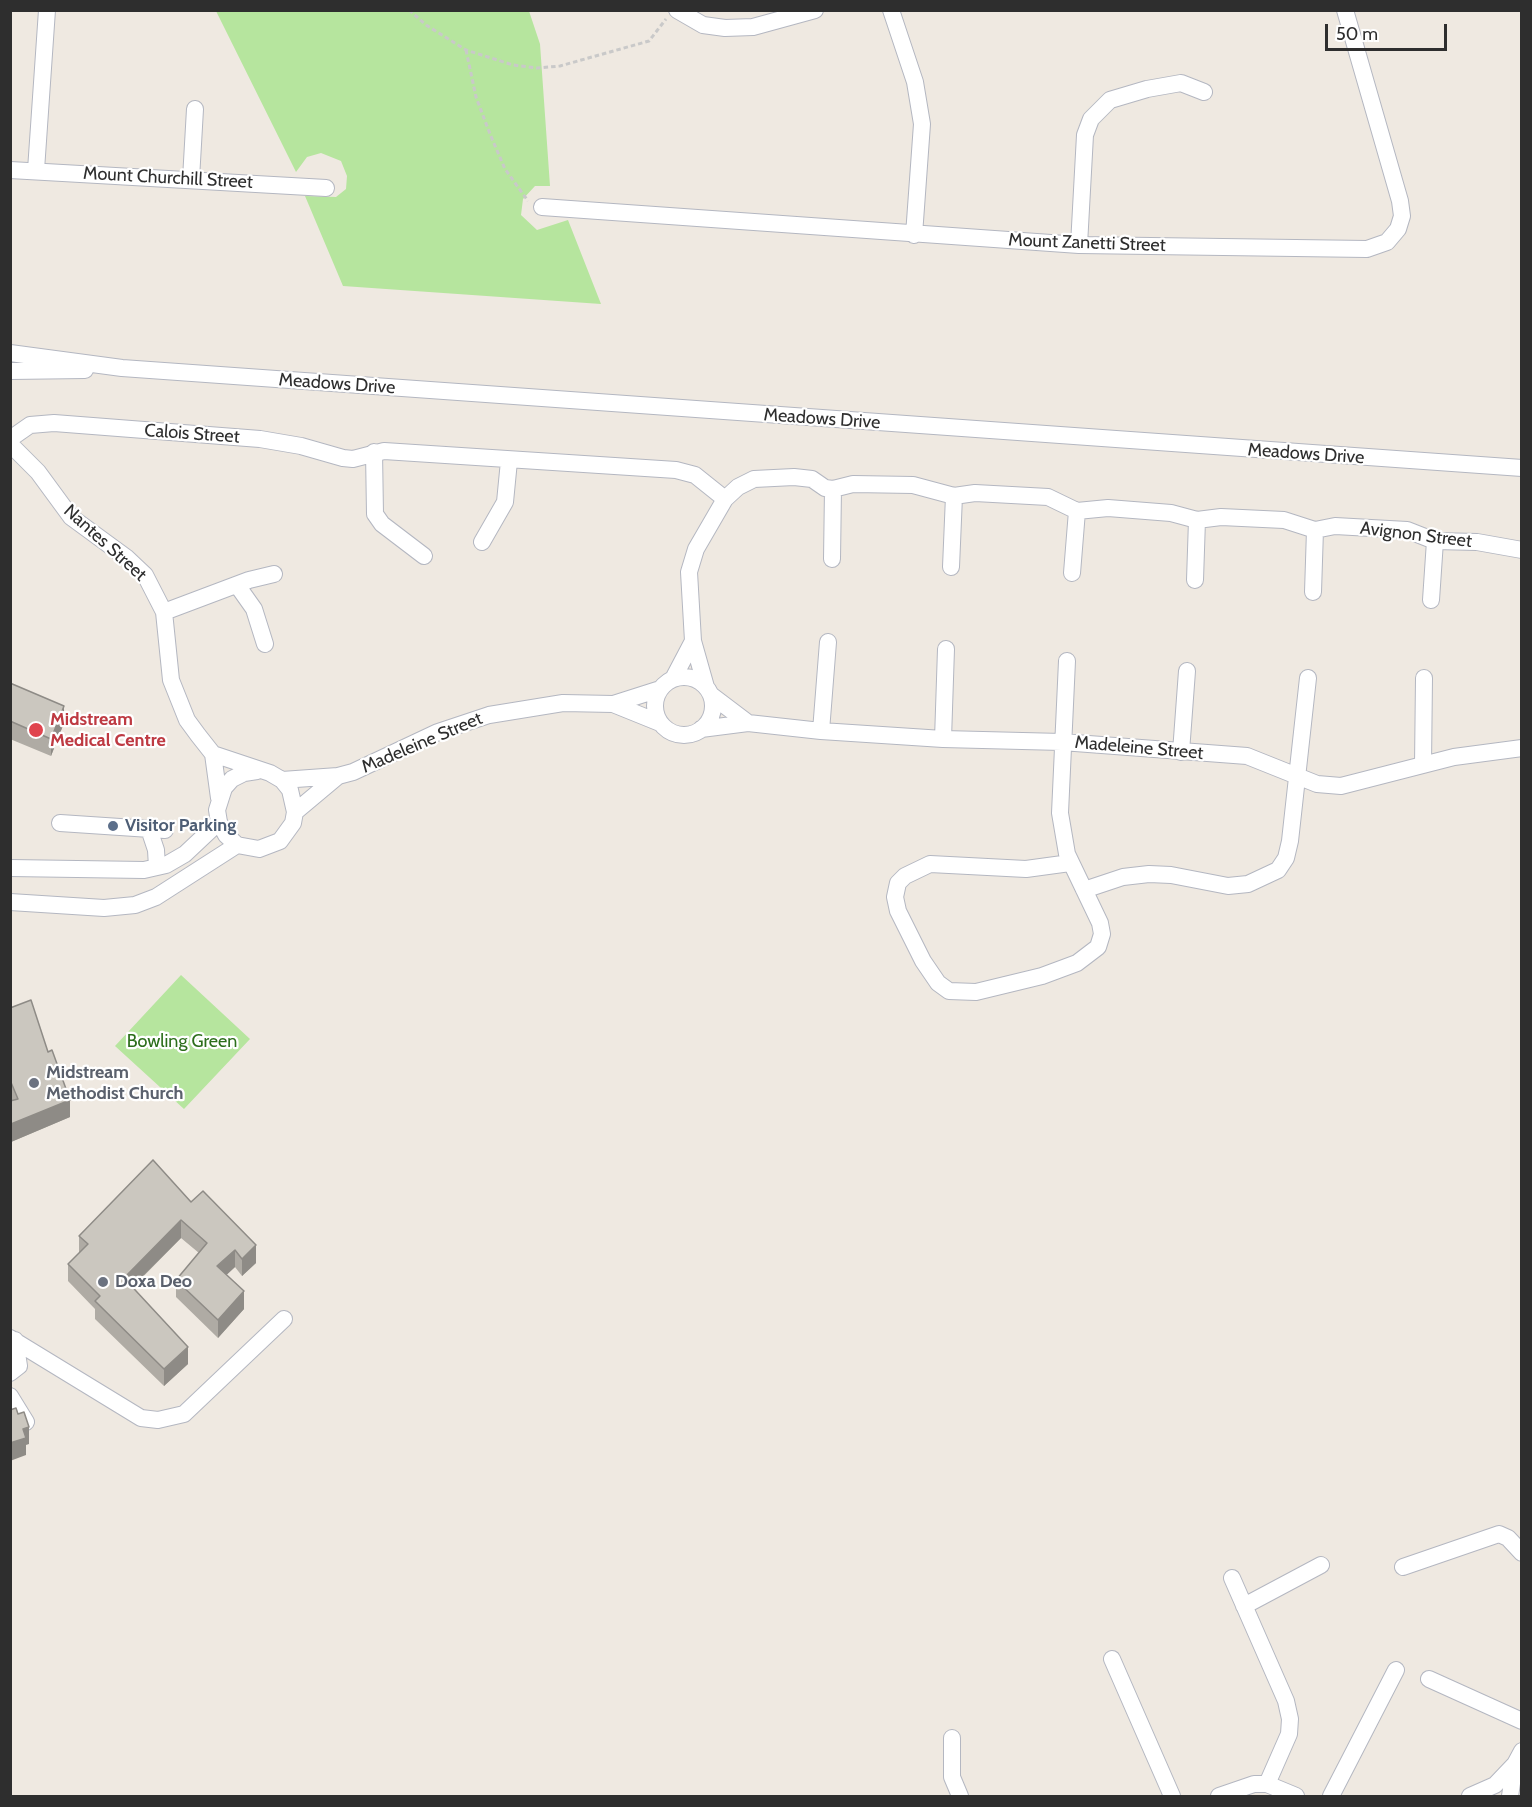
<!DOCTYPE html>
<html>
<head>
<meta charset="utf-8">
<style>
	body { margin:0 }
	#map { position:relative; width:1532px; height:1807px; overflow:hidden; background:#efe9e1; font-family:Cabin,sans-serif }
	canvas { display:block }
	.frame { position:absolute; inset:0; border:12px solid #2e2e2e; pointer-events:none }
	.scale { position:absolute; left:1325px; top:24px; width:122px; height:27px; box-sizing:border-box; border:3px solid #2e2e2e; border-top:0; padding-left:8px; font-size:18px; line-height:21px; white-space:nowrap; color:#2e2e2e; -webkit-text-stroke:4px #fff; paint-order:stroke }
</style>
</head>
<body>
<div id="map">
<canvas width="1532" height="1807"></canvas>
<div class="frame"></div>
<div class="scale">50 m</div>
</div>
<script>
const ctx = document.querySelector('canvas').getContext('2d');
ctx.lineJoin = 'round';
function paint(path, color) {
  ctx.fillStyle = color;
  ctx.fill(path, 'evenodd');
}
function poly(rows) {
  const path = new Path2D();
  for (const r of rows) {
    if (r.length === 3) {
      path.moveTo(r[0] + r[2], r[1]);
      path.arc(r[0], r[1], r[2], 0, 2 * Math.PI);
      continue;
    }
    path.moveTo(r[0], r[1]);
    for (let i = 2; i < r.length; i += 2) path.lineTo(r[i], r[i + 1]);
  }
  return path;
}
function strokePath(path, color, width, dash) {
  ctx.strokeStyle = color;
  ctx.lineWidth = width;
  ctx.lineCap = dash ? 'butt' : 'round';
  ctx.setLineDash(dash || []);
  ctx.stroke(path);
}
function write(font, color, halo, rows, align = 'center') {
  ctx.font = font + ' Cabin,sans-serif';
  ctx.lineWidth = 4.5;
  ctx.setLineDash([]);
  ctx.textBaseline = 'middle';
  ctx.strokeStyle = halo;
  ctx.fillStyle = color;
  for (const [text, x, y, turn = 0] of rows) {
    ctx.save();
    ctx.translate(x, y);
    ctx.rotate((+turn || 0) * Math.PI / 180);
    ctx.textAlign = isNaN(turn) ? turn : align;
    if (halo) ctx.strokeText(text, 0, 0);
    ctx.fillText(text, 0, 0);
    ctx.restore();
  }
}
const green = poly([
	[216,11,529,11,540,44,550,186,535,186,523,199,521,215,537,230,568,220,601,304,343,286,305,196,336,197,346,189,347,176,341,161,321,153,307,157,296,172],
	[181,975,250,1039,184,1109,115,1046]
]);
const path = poly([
	[409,10,426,25,466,50,513,65,537,68,560,66,649,41,666,19],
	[466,50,476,97,490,134,505,169,528,201]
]);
const minor = poly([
	[677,10,703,25,725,28,753,27,815,10],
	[891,10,915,82,922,124,914,235],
	[10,170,326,188],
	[36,170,47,10],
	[191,179,195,109],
	[542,207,1079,245,1367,249,1387,242,1398,229,1402,216,1400,201,1345,10],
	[1079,245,1085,135,1091,119,1110,100,1147,89,1181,83,1204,92],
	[10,353,122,368,1522,468],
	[10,371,85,370],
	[10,439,30,425,54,423,260,439,301,446,343,458,353,459,384,451,676,470,695,475,725,499],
	[10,444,38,472,71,517,127,558,145,575,164,612,171,680,187,720,198,735,213,754,270,773,282,780,290,790,295,812,293,823,280,841,259,849,237,845,226,835,219,822,217,810,224,788,232,779,244,773,257,771],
	[374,452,375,514,382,524,424,556],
	[482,542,505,502,509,461],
	[832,559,833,489],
	[951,567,954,496],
	[1072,573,1077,511],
	[1195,580,1197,520],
	[237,585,254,609,265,644],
	[1313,592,1315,530],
	[1431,600,1435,541],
	[164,612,249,580,274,574],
	[1067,661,1060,813,1067,854,1100,923,1102,934,1098,947,1077,963,1042,976,976,992,949,991,938,983,923,961,898,911,895,897,898,883,905,876,930,864,1026,869,1070,863],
	[684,706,29],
	[673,679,693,641],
	[706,687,693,641,689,572,696,549,725,499,738,487,754,479,794,477,812,479,825,488,833,489,853,484,913,485,954,496,975,493,1048,497,1077,511,1108,508,1171,513,1197,520,1221,517,1284,520,1315,530,1335,526,1407,530,1435,541,1477,542,1522,550],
	[711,695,748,723],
	[613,704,660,723],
	[701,729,748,723,821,731,943,739,1062,742,1247,756,1317,784,1341,786,1454,757,1522,748],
	[821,731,828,642],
	[943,739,946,649],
	[1181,752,1187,671],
	[213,754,219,798],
	[1423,765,1424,678],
	[282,780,338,776,353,772,438,732,489,715,563,703,613,704,660,689],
	[295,812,338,776],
	[60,823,165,830],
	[149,829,156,850,157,867],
	[10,868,144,870,166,865,185,854,219,822],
	[1084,890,1123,877,1149,874,1171,875,1228,886,1248,884,1278,870,1286,858,1290,841,1308,678],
	[10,902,104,908,135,905,156,897,237,845],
	[10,1338,141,1418,158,1420,184,1414,284,1319],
	[10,1373,19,1366,15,1340],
	[10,1396,26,1422],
	[1403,1567,1499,1534,1508,1538,1522,1553],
	[1232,1578,1286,1701,1290,1719,1289,1734,1267,1784],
	[1244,1606,1321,1565],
	[1112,1659,1172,1796],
	[1429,1679,1522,1721],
	[952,1738,952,1777,960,1796],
	[1219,1796,1254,1784,1267,1784,1296,1796],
	[1331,1796,1396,1670],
	[1470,1796,1495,1785,1515,1764,1522,1751],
	[1510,1796,1515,1764]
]);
const wall = poly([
	[10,683,64,723,51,756,10,739],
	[10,1008,48,1052,70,1117,11,1142,10,1101,12,1101,10,1097],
	[191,1202,256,1263,242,1276,235,1267,226,1275,244,1309,218,1338,176,1297,176,1280,199,1253,181,1238,133,1287,188,1364,164,1386,95,1319,95,1309,68,1281,68,1264,79,1253,79,1236]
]);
const shadedWall = poly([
	[64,706,64,723,51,756,51,739],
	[70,1100,70,1117,11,1142,11,1124],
	[181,1220,181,1238,124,1295,124,1278],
	[256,1245,256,1263,242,1276,242,1259],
	[235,1250,235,1267,217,1284,217,1266],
	[244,1291,244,1309,218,1338,218,1320],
	[188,1347,188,1364,164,1386,164,1369],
	[29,1427,29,1444,26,1445,26,1455,10,1461,10,1443,23,1429]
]);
const building = poly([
	[10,683,64,706,51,739,10,721,10,683],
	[31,1000,48,1052,52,1050,70,1100,11,1124,10,1101,18,1099,10,1080,10,1008,31,1000],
	[153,1160,191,1202,203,1191,256,1245,242,1259,235,1250,217,1266,244,1291,218,1320,176,1280,207,1243,181,1220,124,1278,188,1347,164,1369,95,1301,100,1296,68,1264,88,1244,79,1236,153,1160],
	[16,1408,18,1414,24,1412,29,1427,23,1429,26,1438,10,1443,10,1410,16,1408]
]);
const markers = [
	[36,730,8,"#e0444e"],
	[113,826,6,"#5c6f8a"],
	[34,1083,6,"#6b7280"],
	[103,1282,6,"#6b7280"]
];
const streetNames = [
	["Mount Churchill Street",168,178,3],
	["Mount Zanetti Street",1087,243,2],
	["Meadows Drive",337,384,4],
	["Meadows Drive",822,419,4],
	["Calois Street",192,434,4],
	["Meadows Drive",1306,454,4],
	["Avignon Street",1416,535,7],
	["Nantes Street",105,543,42],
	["Madeleine Street",422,743,-23],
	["Madeleine Street",1139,748,5]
];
const healthNames = [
	["Midstream",50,720],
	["Medical Centre",50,741]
];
const serviceNames = [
	["Visitor Parking",125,826]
];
const parkNames = [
	["Bowling Green",182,1042]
];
const worshipNames = [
	["Midstream",46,1073],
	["Methodist Church",46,1094],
	["Doxa Deo",115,1282]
];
paint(green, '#b6e59e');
strokePath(minor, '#b4b7c1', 18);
strokePath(path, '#c9c9c9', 3, [4.5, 3]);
strokePath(minor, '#fff', 16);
paint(wall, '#afaba4');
paint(shadedWall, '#8e8b86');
paint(building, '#cbc7bf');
strokePath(building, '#8e8b86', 1.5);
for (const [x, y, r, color] of markers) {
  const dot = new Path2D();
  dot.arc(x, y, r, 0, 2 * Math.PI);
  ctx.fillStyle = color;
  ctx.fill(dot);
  strokePath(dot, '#fff', 2);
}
write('18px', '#2e2e2e', '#fff', streetNames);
write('bold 18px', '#be3a42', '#fff', healthNames, 'left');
write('bold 18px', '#4e5e75', '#fff', serviceNames, 'left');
write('18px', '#2c6e1b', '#fff', parkNames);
write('bold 18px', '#5b616d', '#fff', worshipNames, 'left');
</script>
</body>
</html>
